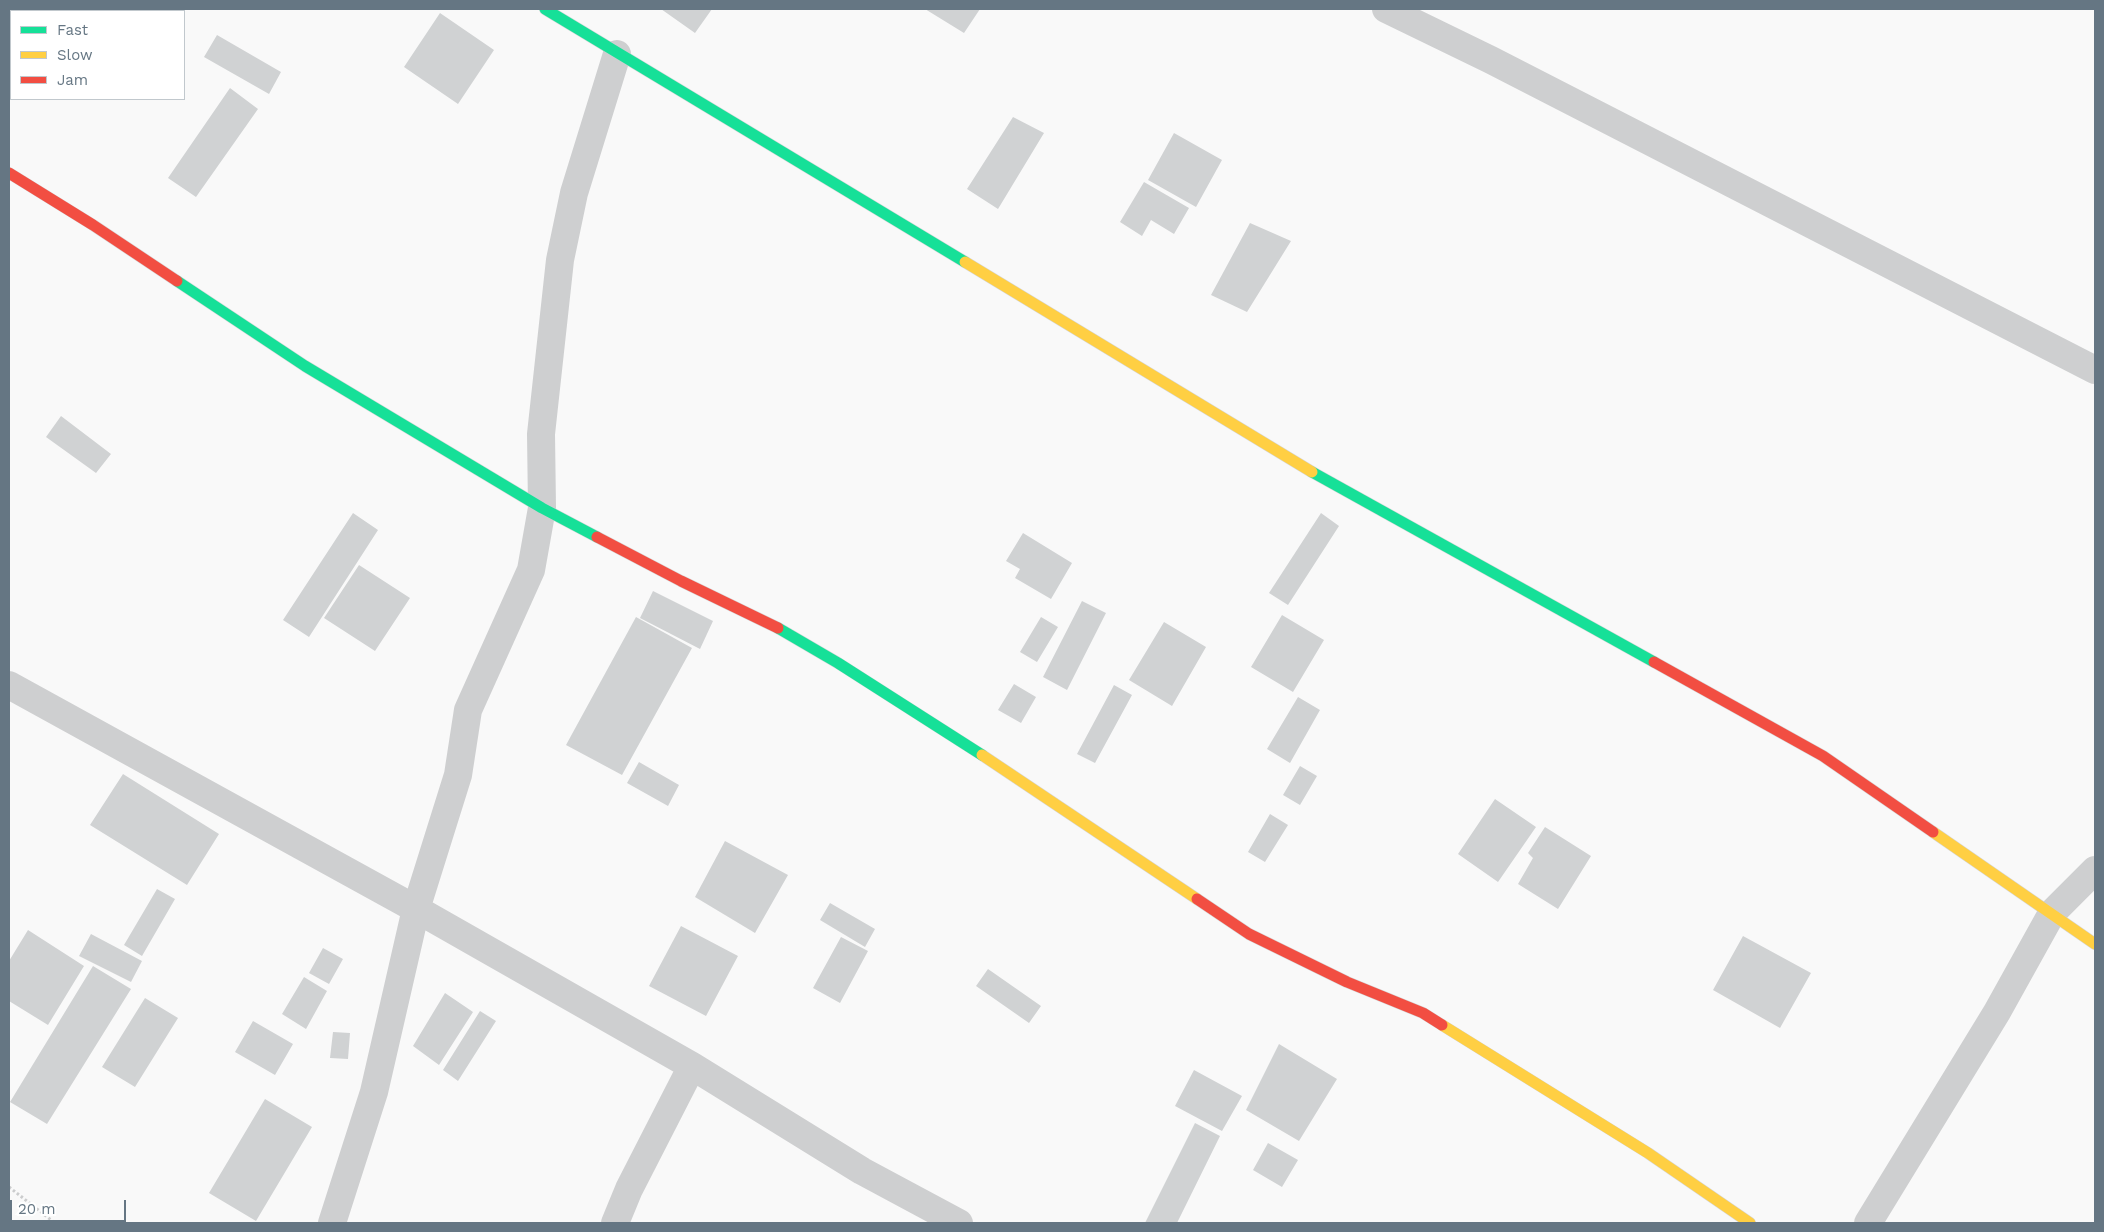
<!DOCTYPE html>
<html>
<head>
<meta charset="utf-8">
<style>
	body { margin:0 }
	#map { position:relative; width:2104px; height:1232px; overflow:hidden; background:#f9f9f9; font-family:"Work Sans",sans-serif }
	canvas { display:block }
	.frame { position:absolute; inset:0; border:10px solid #657683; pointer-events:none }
	.legend { position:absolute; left:10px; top:10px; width:175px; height:90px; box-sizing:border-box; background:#fff; border:1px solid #c1c8cd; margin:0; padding:6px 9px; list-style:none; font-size:15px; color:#657683 }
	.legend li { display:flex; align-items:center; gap:10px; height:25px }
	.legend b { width:25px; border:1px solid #c1c8cd }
	.scale { position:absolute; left:10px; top:1200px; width:116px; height:22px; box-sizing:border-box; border:2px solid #657683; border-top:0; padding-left:6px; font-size:15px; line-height:18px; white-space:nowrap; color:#657683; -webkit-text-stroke:4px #fff; paint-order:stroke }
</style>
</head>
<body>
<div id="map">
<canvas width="2104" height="1232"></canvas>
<div class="frame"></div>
<ul class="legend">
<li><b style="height:6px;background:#16e098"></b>Fast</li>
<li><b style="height:6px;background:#ffcf43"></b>Slow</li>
<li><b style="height:6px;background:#f24e42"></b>Jam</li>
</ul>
<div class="scale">20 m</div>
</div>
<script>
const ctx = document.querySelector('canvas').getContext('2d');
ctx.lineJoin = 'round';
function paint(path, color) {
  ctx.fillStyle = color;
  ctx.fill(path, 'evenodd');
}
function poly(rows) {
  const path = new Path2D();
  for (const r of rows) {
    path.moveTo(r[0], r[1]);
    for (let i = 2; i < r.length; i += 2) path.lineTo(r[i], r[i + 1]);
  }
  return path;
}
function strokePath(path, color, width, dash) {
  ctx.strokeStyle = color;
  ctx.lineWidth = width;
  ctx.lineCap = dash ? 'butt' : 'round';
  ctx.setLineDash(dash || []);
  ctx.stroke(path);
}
const building = poly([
	[102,9,158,9,156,11,101,11],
	[661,9,712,9,695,33],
	[925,9,980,9,964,33],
	[440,13,494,50,458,104,404,67],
	[217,35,281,72,269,94,204,57],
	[230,88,258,109,196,197,168,178],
	[1013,117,1044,133,998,209,967,189],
	[1174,133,1222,160,1196,207,1148,180],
	[1144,182,1189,208,1174,234,1151,220,1142,236,1120,222],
	[1250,223,1291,241,1247,312,1211,295],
	[61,416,111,454,96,473,46,437],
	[353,513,378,530,309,637,283,620],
	[1321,513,1339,526,1288,605,1269,593],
	[1023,533,1072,563,1051,599,1015,578,1020,569,1006,561],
	[359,565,410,598,375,651,324,618],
	[653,591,713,621,700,649,640,618],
	[1082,601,1106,613,1067,690,1043,677],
	[1282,615,1324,640,1293,692,1251,667],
	[636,617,692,648,622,775,566,745],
	[1041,617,1058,627,1037,662,1020,652],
	[1164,622,1206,647,1172,706,1129,680],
	[1014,684,1036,697,1021,723,998,710],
	[1114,685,1132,695,1095,763,1077,754],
	[1298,697,1320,710,1290,763,1267,749],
	[639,762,679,785,668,806,627,783],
	[1300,766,1317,776,1300,805,1283,795],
	[123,774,219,834,187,885,90,825],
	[1495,799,1536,827,1498,882,1458,854],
	[1270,814,1288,825,1265,862,1248,852],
	[1545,827,1591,856,1558,909,1518,884,1533,858,1528,853],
	[725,841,788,875,755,933,695,897],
	[157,889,175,899,142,956,124,945],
	[830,903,875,929,865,947,820,920],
	[681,926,738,956,706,1016,649,986],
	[28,930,84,966,48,1025,9,1001,9,961],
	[91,934,142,961,131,982,79,956],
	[1743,936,1811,973,1780,1028,1713,990],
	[841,937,868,951,840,1003,813,988],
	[323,948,343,959,329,984,309,973],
	[93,966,131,989,47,1124,10,1102],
	[988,969,1041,1006,1029,1023,976,986],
	[304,977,327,991,306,1029,282,1014],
	[445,993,473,1012,439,1065,413,1046],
	[145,998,178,1018,135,1087,102,1067],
	[480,1011,496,1021,458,1081,443,1070],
	[253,1021,293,1044,275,1075,235,1052],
	[333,1032,350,1033,348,1059,330,1058],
	[1279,1044,1337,1079,1299,1141,1246,1110],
	[1194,1070,1242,1096,1222,1131,1175,1106],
	[265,1099,312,1127,256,1221,209,1193],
	[1195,1123,1220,1136,1177,1223,1145,1223],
	[1268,1143,1298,1160,1282,1187,1253,1170]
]);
const path = poly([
	[9,1187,55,1223]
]);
const street = poly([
	[1386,9,1491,60,2095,370],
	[9,685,416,909,692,1066,862,1171,959,1223],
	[332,1223,374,1092,416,909,458,775,468,710,531,570,542,508,541,434,560,260,574,193,617,54],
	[615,1223,629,1189,692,1066],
	[1868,1223,1997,1012,2052,913,2095,870]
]);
const fast = poly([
	[545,9,965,262],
	[177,281,305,366,542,508,597,537],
	[1312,472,1654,662],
	[778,628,838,663,982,755]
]);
const slow = poly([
	[965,262,1312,472],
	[982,755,1197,899],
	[1933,832,2095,944],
	[1442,1025,1648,1153,1750,1223]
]);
const jam = poly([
	[9,173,93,225,177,281],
	[597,537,681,581,778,628],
	[1654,662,1823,756,1933,832],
	[1197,899,1249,934,1347,982,1423,1013,1442,1025]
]);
paint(building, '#d0d2d3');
strokePath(fast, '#d5d6d7', 12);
strokePath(slow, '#d5d6d7', 12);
strokePath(jam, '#d5d6d7', 12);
strokePath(path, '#cbcccd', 3, [2.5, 2.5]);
strokePath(street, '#cecfd0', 28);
strokePath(fast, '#16e098', 11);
strokePath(slow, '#ffcf43', 11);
strokePath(jam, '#f24e42', 11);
</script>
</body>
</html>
